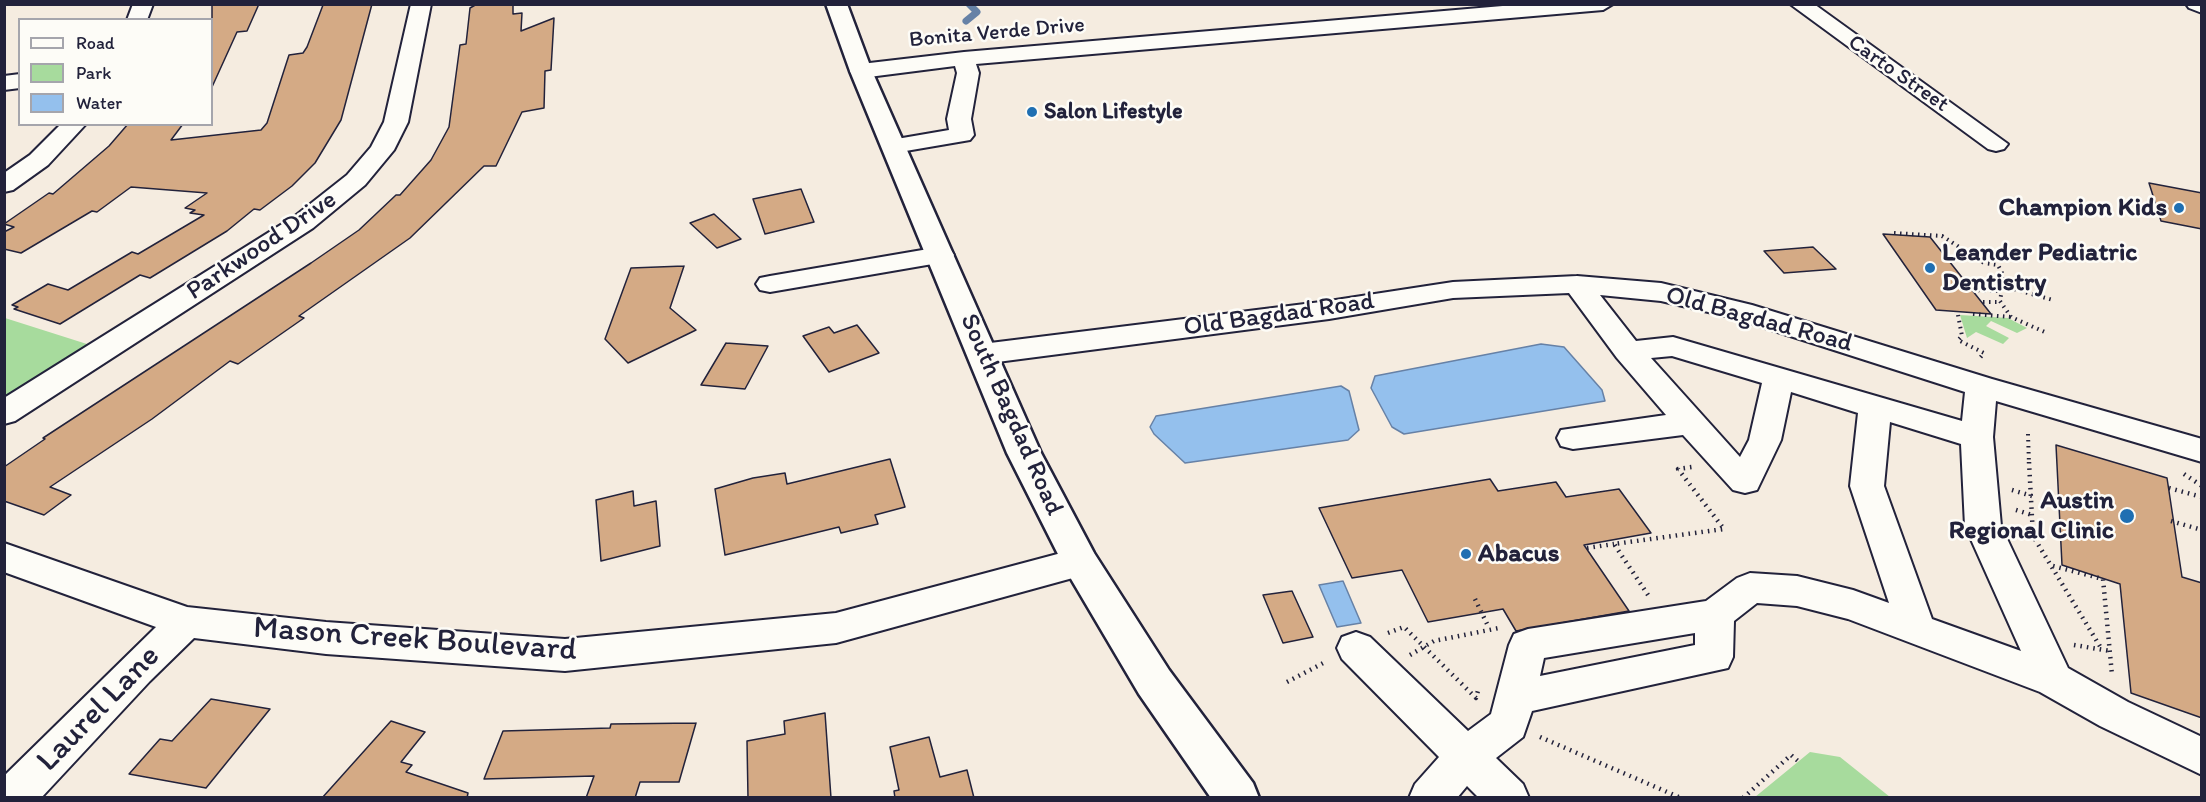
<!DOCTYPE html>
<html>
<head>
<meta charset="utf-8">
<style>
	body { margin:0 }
	#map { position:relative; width:2206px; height:802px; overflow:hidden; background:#f5ece0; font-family:Itim,sans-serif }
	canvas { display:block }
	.frame { position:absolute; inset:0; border:6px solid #22223b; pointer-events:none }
	.legend { position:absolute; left:18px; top:18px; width:195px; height:108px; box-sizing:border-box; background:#fdfcf7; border:2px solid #a5a5ac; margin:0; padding:8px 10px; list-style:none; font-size:18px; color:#22223b }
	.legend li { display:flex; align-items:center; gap:12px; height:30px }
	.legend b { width:30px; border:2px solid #a5a5ac }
</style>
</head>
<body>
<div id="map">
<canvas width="2206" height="802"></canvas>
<div class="frame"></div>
<ul class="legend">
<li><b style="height:8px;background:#fdfcf7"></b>Road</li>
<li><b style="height:16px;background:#a7db9d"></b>Park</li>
<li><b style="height:16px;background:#94c0ed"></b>Water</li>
</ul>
</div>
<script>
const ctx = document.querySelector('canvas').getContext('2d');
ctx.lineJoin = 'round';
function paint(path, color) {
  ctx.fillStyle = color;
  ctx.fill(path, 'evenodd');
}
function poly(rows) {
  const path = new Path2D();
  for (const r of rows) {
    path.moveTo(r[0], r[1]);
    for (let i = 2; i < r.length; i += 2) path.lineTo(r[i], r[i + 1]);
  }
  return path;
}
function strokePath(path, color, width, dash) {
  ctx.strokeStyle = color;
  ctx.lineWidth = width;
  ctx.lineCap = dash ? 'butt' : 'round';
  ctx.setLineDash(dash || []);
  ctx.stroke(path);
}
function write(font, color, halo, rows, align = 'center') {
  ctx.font = font + ' Itim,sans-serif';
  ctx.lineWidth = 5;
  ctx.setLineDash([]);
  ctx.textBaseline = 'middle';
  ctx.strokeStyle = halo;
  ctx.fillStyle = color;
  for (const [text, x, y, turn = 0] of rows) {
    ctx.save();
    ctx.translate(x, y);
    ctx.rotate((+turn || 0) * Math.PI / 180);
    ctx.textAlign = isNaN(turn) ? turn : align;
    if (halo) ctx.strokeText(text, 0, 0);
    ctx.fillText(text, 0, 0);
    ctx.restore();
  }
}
const green = poly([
	[1960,315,2008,318,2027,328,2017,333,1991,321,1986,326,2009,338,2003,344,1976,332,1967,338],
	[5,318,90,345,5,398],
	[1810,752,1840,757,1890,797,1755,797]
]);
const water = poly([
	[1541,344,1564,347,1602,390,1605,401,1404,434,1392,427,1371,388,1375,376,1541,344],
	[1341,386,1349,391,1359,430,1348,440,1185,463,1154,434,1150,427,1156,416,1341,386],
	[1343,581,1361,623,1337,627,1319,585,1343,581]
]);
const stream = poly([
	[966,21,977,12,969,4]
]);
const building = poly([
	[212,4,259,4,247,31,237,32,212,87,212,4],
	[372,4,341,120,315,163,292,186,260,210,254,209,227,231,150,278,140,275,60,324,14,309,18,307,12,305,48,284,68,290,132,252,138,254,204,215,190,213,195,210,185,208,207,193,131,187,97,212,92,211,21,253,4,249,4,232,14,227,4,224,49,193,53,194,109,146,128,124,183,124,171,140,261,130,267,123,289,55,303,53,307,47,323,5,372,4],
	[477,4,513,4,513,14,522,13,521,31,554,18,551,70,545,71,544,108,522,112,496,166,484,166,410,238,299,316,304,318,238,364,230,361,152,419,50,487,71,495,44,515,4,501,4,467,45,439,43,438,311,263,359,230,396,195,400,195,431,160,449,127,460,45,466,44,470,8,477,4],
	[2149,183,2202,193,2202,229,2161,221,2149,183],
	[801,189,814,222,765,234,753,199,801,189],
	[714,214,741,239,717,248,690,223,714,214],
	[1883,234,1930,237,1991,314,1936,310,1883,234],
	[1813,247,1836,269,1784,273,1764,251,1813,247],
	[684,266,670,308,696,330,628,363,605,339,631,268,684,266],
	[857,325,879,353,829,372,803,336,829,327,834,333,857,325],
	[726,343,768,346,745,389,701,385,726,343],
	[2056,445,2167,478,2182,577,2202,583,2202,718,2131,693,2120,584,2062,565,2056,445],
	[890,459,905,507,875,515,878,524,841,533,839,527,725,555,715,489,753,478,785,473,787,484,890,459],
	[1490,479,1498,491,1556,482,1566,497,1619,489,1651,533,1584,545,1629,611,1516,631,1503,609,1428,622,1402,570,1352,578,1319,508,1490,479],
	[633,491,634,506,656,501,660,546,601,561,596,500,633,491],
	[1292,591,1313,637,1283,643,1263,595,1292,591],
	[211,699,270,709,206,788,129,774,160,739,172,741,211,699],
	[825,713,831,798,748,798,747,741,785,734,784,721,825,713],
	[391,721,425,732,401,762,412,765,406,772,468,793,467,798,322,798,391,721],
	[696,723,679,782,640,782,635,798,586,798,594,776,484,779,503,731,610,728,611,724,696,723],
	[929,737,940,777,967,770,974,798,895,798,894,791,899,790,890,747,929,737]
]);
const pathFar1 = poly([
	[1894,233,1942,236,1984,263,1998,265,2004,277,2000,301,2011,317,2047,333],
	[2003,286,2053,300],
	[1972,290,2002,291],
	[1983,302,2000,302],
	[1973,314,2011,317],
	[1958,315,1962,336,1958,340,1984,353,1979,359],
	[2028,434,2029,464]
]);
const path = poly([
	[2029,462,2033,536,2101,648],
	[2184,474,2202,486],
	[2169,488,2202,497],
	[2012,490,2032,496],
	[2016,510,2032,515],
	[2171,521,2202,530],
	[1587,548,1614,544],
	[2053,566,2103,579,2112,675],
	[1648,595,1614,544,1724,529,1678,469,1692,467],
	[1475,599,1489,628],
	[1388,633,1404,627,1476,698,1479,687],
	[2074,645,2110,651],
	[1410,655,1434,641,1499,628],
	[1287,682,1327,661],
	[1540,737,1681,798],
	[1743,798,1791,755,1798,761]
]);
const minor = poly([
	[133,4,153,4,147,20,127,20,133,4],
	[411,4,431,4,408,122,394,150,365,185,313,228,15,421,4,424,4,398,295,216,347,175,371,147,384,122,411,4],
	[1526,4,1613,4,1603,10,976,64,979,73,971,119,974,135,970,140,894,153,885,151,882,146,885,141,949,130,947,119,957,73,955,66,861,78,853,76,850,71,853,66,861,64,964,52,1526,4],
	[1790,4,1814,4,2008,144,2004,149,1996,151,1988,149,1790,4],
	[2186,4,2202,4,2202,13,2189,8,2186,4],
	[20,74,20,88,4,90,4,76,20,74],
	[61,124,86,124,48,165,13,190,4,192,4,173,30,155,61,124],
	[940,247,950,249,954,255,950,261,770,292,760,290,756,284,760,278,770,276,940,247],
	[1577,276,1661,283,1752,305,1992,379,2202,439,2202,462,1996,401,1993,437,2001,526,2068,668,2128,702,2202,737,2202,775,2100,726,2040,692,1848,619,1797,606,1757,603,1734,621,1733,657,1728,668,1532,711,1523,737,1496,758,1523,784,1529,798,1479,798,1467,786,1457,798,1409,798,1415,784,1439,757,1342,659,1337,648,1342,637,1356,632,1370,637,1468,731,1491,714,1509,645,1514,634,1528,629,1706,601,1737,578,1750,573,1797,576,1853,590,1889,603,1850,486,1858,413,1791,392,1781,440,1757,490,1745,493,1733,490,1683,435,1573,449,1561,446,1557,438,1561,430,1666,415,1617,358,1569,293,1453,298,1329,319,982,364,971,361,967,354,971,347,982,344,1329,301,1453,282,1577,276],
	[1600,295,1661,301,1734,318,1965,392,1962,421,1673,337,1636,341,1600,295],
	[1672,356,1762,383,1749,440,1740,457,1651,358,1672,356],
	[1890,422,1961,444,1965,526,2021,651,1932,619,1884,486,1890,422],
	[1695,633,1695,645,1540,676,1544,658,1695,633],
	[4,543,187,607,326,622,565,639,836,613,1080,548,1093,552,1098,562,1093,572,1080,576,836,643,565,671,326,654,194,638,150,681,41,798,4,798,4,776,156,627,4,572,4,543]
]);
const major = poly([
	[826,4,847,4,872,71,1041,453,1094,553,1169,670,1253,783,1259,798,1211,798,1139,694,1067,572,1007,453,850,71,826,4]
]);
const markers = [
	[1032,112,6,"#1f6fb2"],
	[2179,208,6,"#1f6fb2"],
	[1930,268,6,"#1f6fb2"],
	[2127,516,8,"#1f6fb2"],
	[1466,554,6,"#1f6fb2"]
];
const farStreetnames = [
	["Bonita Verde Drive",997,33,-5],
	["Carto Street",1898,74,35]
];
const farPoinames = [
	["Salon Lifestyle",1044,112]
];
const poiNames = [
	["Champion Kids",2167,208],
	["Leander Pediatric",1942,253,"left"],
	["Dentistry",1942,283,"left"],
	["Austin",2114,501],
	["Regional Clinic",2114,531],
	["Abacus",1478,554,"left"]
];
const streetNames = [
	["Parkwood Drive",262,246,-34],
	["Old Bagdad Road",1279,315,-8],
	["Old Bagdad Road",1759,320,15],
	["South Bagdad Road",1011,415,66]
];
const nearStreetnames = [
	["Mason Creek Boulevard",415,640,4],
	["Laurel Lane",99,709,-46]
];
paint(green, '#a7db9d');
paint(water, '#94c0ed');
strokePath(water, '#6681a6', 1.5);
strokePath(stream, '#6681a6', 7);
paint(building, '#d4aa85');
strokePath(building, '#22223b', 1.5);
strokePath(minor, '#22223b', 4);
strokePath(major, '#22223b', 5);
strokePath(pathFar1, '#22223b', 4, [1.5, 4.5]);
strokePath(path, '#22223b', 4.5, [1.5, 5]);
paint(minor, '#fdfcf7');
paint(major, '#fdfcf7');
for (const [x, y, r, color] of markers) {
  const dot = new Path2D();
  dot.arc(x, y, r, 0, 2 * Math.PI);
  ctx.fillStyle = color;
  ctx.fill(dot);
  strokePath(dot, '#fdfcf7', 2);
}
write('22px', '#22223b', '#fdfcf7', farStreetnames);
write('bold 22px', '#22223b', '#fdfcf7', farPoinames, 'left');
write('bold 26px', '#22223b', '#fdfcf7', poiNames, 'right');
write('26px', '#22223b', '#fdfcf7', streetNames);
write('32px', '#22223b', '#fdfcf7', nearStreetnames);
</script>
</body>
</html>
